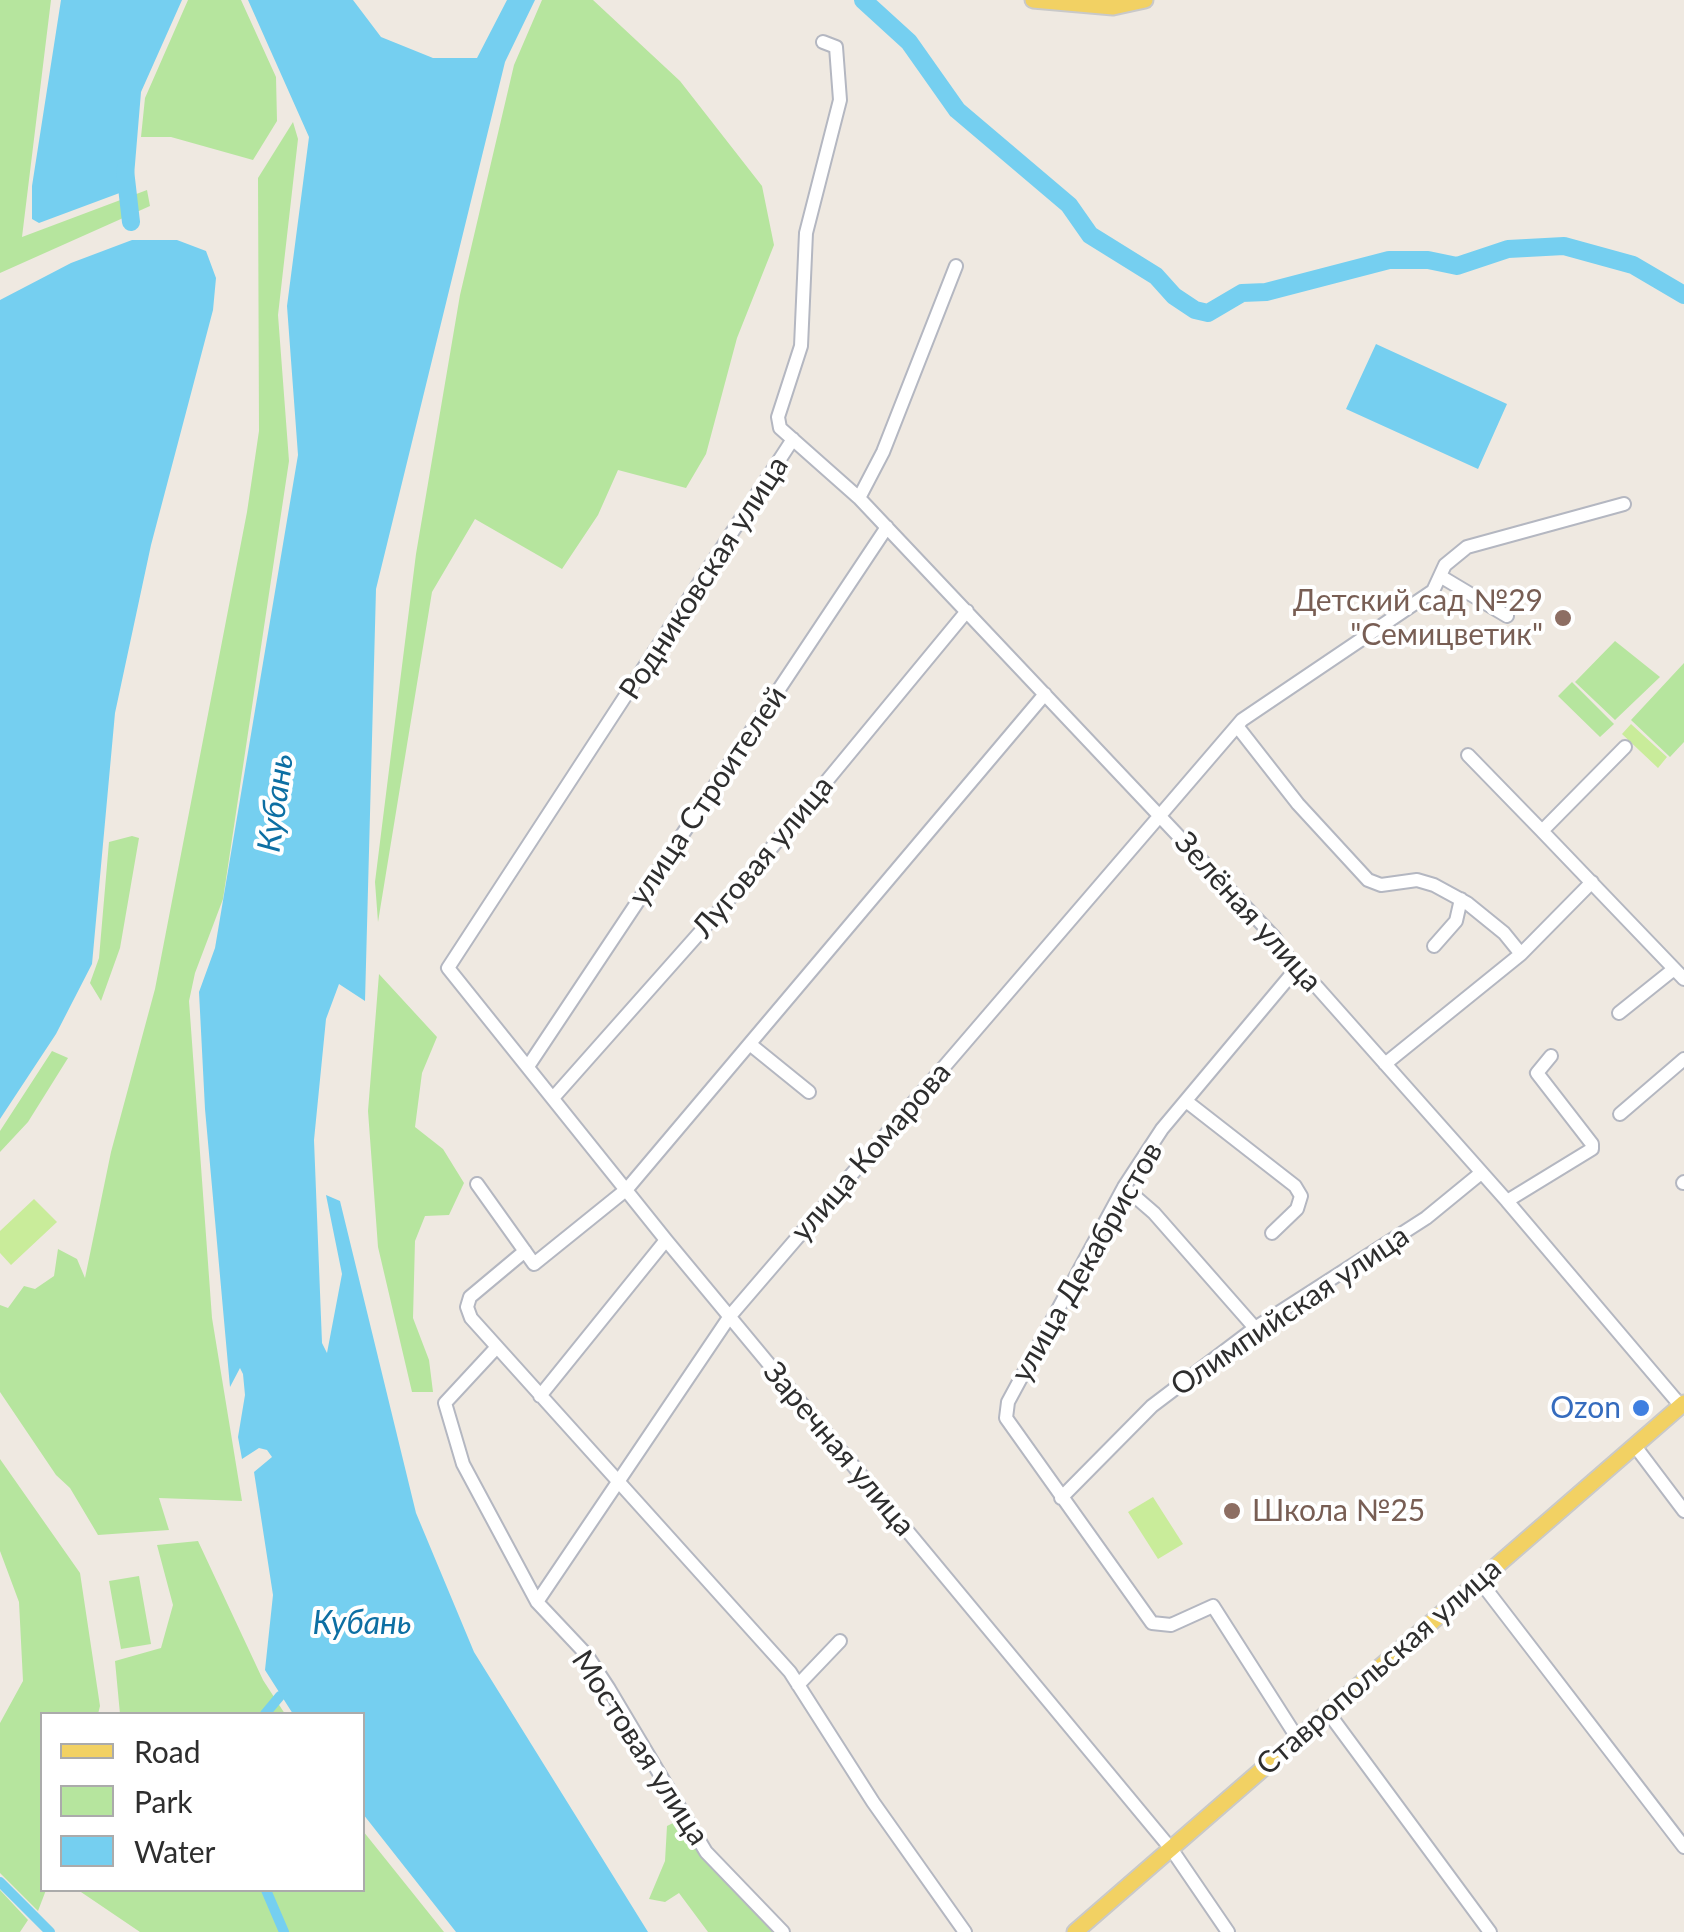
<!DOCTYPE html>
<html>
<head>
<meta charset="utf-8">
<style>
	body { margin:0 }
	#map { position:relative; width:1684px; height:1932px; overflow:hidden; background:#efe9e1; font-family:Lato,sans-serif }
	canvas { display:block }
	.legend { position:absolute; left:40px; top:1712px; width:325px; height:180px; box-sizing:border-box; background:#fff; border:2px solid #ababab; margin:0; padding:12px 18px; list-style:none; font-size:30px; color:#2e2e2e }
	.legend li { display:flex; align-items:center; gap:20px; height:50px }
	.legend b { width:50px; border:2px solid #ababab }
</style>
</head>
<body>
<div id="map">
<canvas width="1684" height="1932"></canvas>
<ul class="legend">
<li><b style="height:12px;background:#f2d163"></b>Road</li>
<li><b style="height:28px;background:#b6e59e"></b>Park</li>
<li><b style="height:28px;background:#75cff0"></b>Water</li>
</ul>
</div>
<script>
const ctx = document.querySelector('canvas').getContext('2d');
ctx.lineJoin = 'round';
function paint(path, color) {
  ctx.fillStyle = color;
  ctx.fill(path, 'evenodd');
}
function poly(rows) {
  const path = new Path2D();
  for (const r of rows) {
    path.moveTo(r[0], r[1]);
    for (let i = 2; i < r.length; i += 2) path.lineTo(r[i], r[i + 1]);
  }
  return path;
}
function strokePath(path, color, width, dash) {
  ctx.strokeStyle = color;
  ctx.lineWidth = width;
  ctx.lineCap = dash ? 'butt' : 'round';
  ctx.setLineDash(dash || []);
  ctx.stroke(path);
}
function write(font, color, halo, rows, align = 'center') {
  ctx.font = font + ' Lato,sans-serif';
  ctx.lineWidth = 8;
  ctx.setLineDash([]);
  ctx.textBaseline = 'middle';
  ctx.strokeStyle = halo;
  ctx.fillStyle = color;
  for (const [text, x, y, turn = 0] of rows) {
    ctx.save();
    ctx.translate(x, y);
    ctx.rotate((+turn || 0) * Math.PI / 180);
    ctx.textAlign = isNaN(turn) ? turn : align;
    if (halo) ctx.strokeText(text, 0, 0);
    ctx.fillText(text, 0, 0);
    ctx.restore();
  }
}
const green = poly([
	[0,0,51,0,22,237,147,190,150,206,0,273],
	[188,0,241,0,276,77,277,121,253,160,171,137,141,137,145,98],
	[542,0,593,0,680,81,762,186,774,245,737,338,706,454,686,488,618,470,598,515,562,569,475,519,432,592,378,922,375,882,416,554,460,295,514,65],
	[293,122,298,139,278,315,289,461,223,899,195,973,189,1001,212,1318,242,1501,159,1498,169,1530,98,1535,70,1488,56,1475,0,1392,0,1305,8,1308,24,1286,35,1289,54,1276,58,1249,77,1259,85,1278,111,1152,155,989,247,512,259,431,258,178],
	[1615,641,1660,677,1615,720,1575,682],
	[1684,663,1684,742,1670,757,1631,720],
	[1572,682,1614,724,1600,737,1558,696],
	[132,836,139,838,120,948,101,1001,90,983,99,958,109,842],
	[379,974,437,1037,422,1073,415,1127,443,1149,464,1183,449,1215,425,1216,415,1241,413,1318,429,1360,433,1392,412,1392,378,1247,368,1111],
	[52,1051,68,1058,28,1122,0,1152,0,1131],
	[0,1459,80,1573,100,1706,98,1714,42,1714,42,1890,46,1890,38,1911,0,1873,0,1723,23,1681,19,1602,0,1551],
	[198,1541,263,1680,285,1714,120,1714,115,1661,161,1648,173,1605,157,1545],
	[139,1576,151,1644,121,1649,109,1581],
	[681,1819,775,1932,708,1932,679,1893,665,1902,649,1899,665,1861,667,1826],
	[363,1831,444,1932,140,1932,78,1890,362,1890],
	[0,1890,28,1920,20,1932,0,1932]
]);
const pitch = poly([
	[1631,724,1667,757,1658,768,1622,734],
	[34,1199,57,1222,11,1265,0,1253,0,1231],
	[1153,1497,1183,1544,1158,1559,1128,1512]
]);
const water = poly([
	[61,0,182,0,141,92,133,188,39,223,32,219,32,186],
	[248,0,353,0,381,37,433,58,477,58,507,0,535,0,505,62,376,589,365,1001,339,984,326,1019,314,1140,322,1343,327,1353,342,1274,326,1195,340,1201,416,1513,474,1652,648,1932,456,1932,363,1814,362,1714,293,1714,265,1670,273,1595,254,1472,272,1457,267,1450,259,1448,242,1459,238,1437,245,1395,243,1374,240,1368,230,1387,205,1109,199,992,215,948,298,455,287,306,309,137],
	[132,240,177,240,206,251,216,278,213,310,151,545,115,713,92,964,56,1034,0,1119,0,300,71,263],
	[1376,344,1507,404,1478,469,1346,409]
]);
const canal = poly([
	[265,1714,280,1696],
	[0,1882,50,1932],
	[266,1890,284,1932]
]);
const river = poly([
	[863,0,909,42,957,110,1069,205,1090,235,1156,276,1174,296,1195,310,1208,313,1242,293,1266,292,1389,260,1428,260,1457,266,1508,249,1564,246,1633,265,1684,295],
	[125,170,131,222]
]);
const minor = poly([
	[823,42,836,47,840,100,806,233,801,346,778,417,780,428,859,498,1274,937,1296,969,1317,987,1507,1201,1681,1406],
	[793,439,448,968,666,1240,1172,1850,1228,1932],
	[859,498,883,452,956,266],
	[1440,576,1507,616],
	[1237,726,1298,804,1368,880,1381,885,1417,880,1434,885,1467,903,1504,933,1521,954],
	[1625,747,1542,831,1684,979],
	[1468,755,1542,831],
	[1434,946,1456,921,1461,899],
	[1296,969,1162,1129,1124,1187,1008,1402,1006,1418,1152,1623,1171,1625,1213,1606,1296,1736],
	[1619,1013,1674,969],
	[751,1045,809,1092],
	[1385,1064,1521,954,1592,882],
	[529,1065,887,527],
	[553,1098,726,903,967,611],
	[1186,1101,1295,1186,1301,1196,1297,1209,1272,1233],
	[1620,1114,1684,1059],
	[1683,1183,1684,1182],
	[477,1184,534,1264,627,1189,1045,694],
	[1124,1187,1154,1213,1255,1328],
	[1507,1201,1592,1149,1592,1144,1537,1073,1551,1056],
	[525,1251,470,1297,467,1307,471,1318,790,1672,873,1802,965,1932],
	[496,1348,445,1403,463,1464,537,1602,586,1654,609,1689,706,1852,783,1932],
	[540,1396,666,1240],
	[1635,1446,1684,1511],
	[1061,1498,1152,1406,1255,1328,1426,1218,1481,1173],
	[1479,1580,1684,1847],
	[537,1602,730,1316,1242,720,1433,591,1445,565,1467,547,1624,504],
	[798,1685,840,1641],
	[1327,1711,1490,1932]
]);
const major = poly([
	[1033,0,1113,7,1145,0],
	[1075,1932,1684,1403]
]);
const markers = [
	[1563,618,10,"#8d6e63"],
	[1641,1408,10,"#3f7fe0"],
	[1232,1511,10,"#8d6e63"]
];
const streetNames = [
	["Родниковская улица",704,578,-57],
	["улица Строителей",708,796,-56],
	["Луговая улица",763,857,-50],
	["Зелёная улица",1248,912,48],
	["улица Комарова",871,1152,-49],
	["улица Декабристов",1087,1262,-60],
	["Олимпийская улица",1290,1311,-34],
	["Заречная улица",839,1449,50],
	["Ставропольская улица",1379,1667,-41],
	["Мостовая улица",640,1748,57]
];
const educationNames = [
	["Детский сад №29",1543,601],
	["\"Семицветик\"",1543,635],
	["Школа №25",1252,1511,"left"]
];
const shopNames = [
	["Ozon",1621,1408]
];
const waterNames = [
	["Кубань",276,803,-82],
	["Кубань",362,1624]
];
paint(green, '#b6e59e');
paint(pitch, '#c9ec9a');
paint(water, '#75cff0');
strokePath(canal, '#75cff0', 10);
strokePath(river, '#75cff0', 18);
strokePath(minor, '#b4b7c1', 16);
strokePath(major, '#c9c9c9', 19);
strokePath(minor, '#fff', 12);
strokePath(major, '#f2d163', 15);
for (const [x, y, r, color] of markers) {
  const dot = new Path2D();
  dot.arc(x, y, r, 0, 2 * Math.PI);
  ctx.fillStyle = color;
  ctx.fill(dot);
  strokePath(dot, '#fff', 4);
}
write('30px', '#2e2e2e', '#fff', streetNames);
write('30px', '#785e54', '#fff', educationNames, 'right');
write('30px', '#366cbe', '#fff', shopNames, 'right');
write('italic 32px', '#0d6fa3', '#fff', waterNames);
</script>
</body>
</html>
